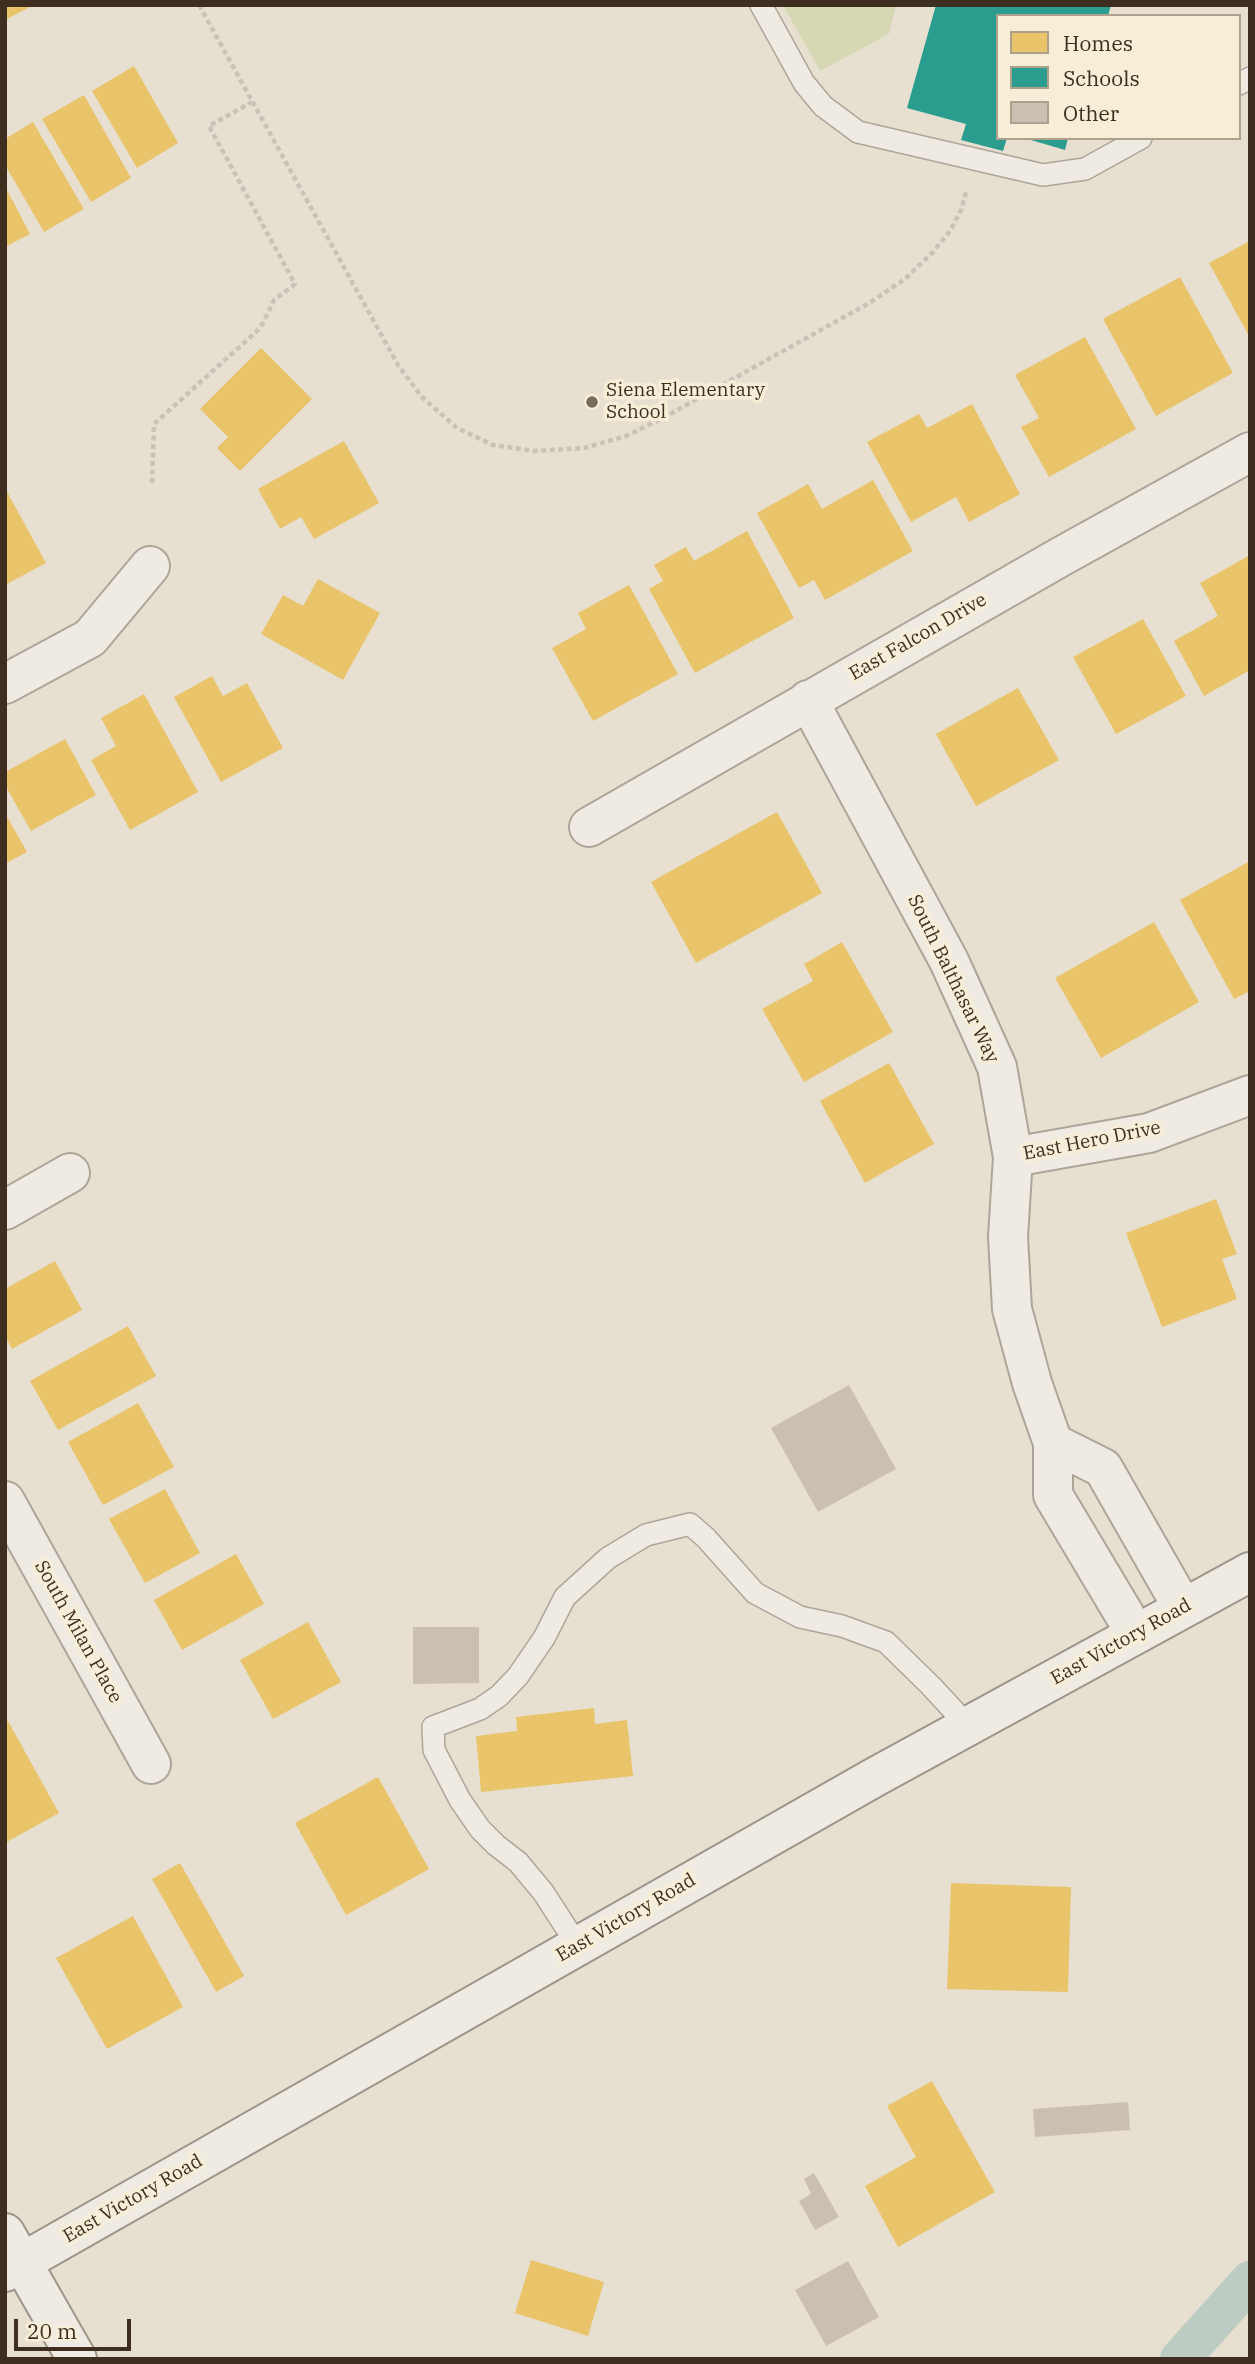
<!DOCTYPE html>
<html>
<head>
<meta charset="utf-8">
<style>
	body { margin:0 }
	#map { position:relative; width:1255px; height:2364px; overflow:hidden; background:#e7e0d1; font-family:"IBM Plex Serif",serif }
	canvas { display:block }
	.frame { position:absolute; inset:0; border:7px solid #3d2e20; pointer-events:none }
	.legend { position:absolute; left:996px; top:14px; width:245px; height:126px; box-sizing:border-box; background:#f7eed8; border:2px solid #ada18e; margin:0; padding:9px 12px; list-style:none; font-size:21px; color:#3d2e20 }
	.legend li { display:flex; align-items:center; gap:14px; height:35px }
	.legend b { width:35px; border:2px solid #ada18e }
	.scale { position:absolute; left:14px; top:2319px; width:117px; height:32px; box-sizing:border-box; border:4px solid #3d2e20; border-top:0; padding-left:9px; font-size:21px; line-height:24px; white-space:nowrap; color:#3d2e20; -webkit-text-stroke:5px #f7eed8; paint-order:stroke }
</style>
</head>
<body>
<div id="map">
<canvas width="1255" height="2364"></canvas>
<div class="frame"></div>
<ul class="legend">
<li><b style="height:19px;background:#e9c46a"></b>Homes</li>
<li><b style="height:19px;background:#2a9d8f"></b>Schools</li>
<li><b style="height:19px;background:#cbbfb2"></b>Other</li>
</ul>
<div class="scale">20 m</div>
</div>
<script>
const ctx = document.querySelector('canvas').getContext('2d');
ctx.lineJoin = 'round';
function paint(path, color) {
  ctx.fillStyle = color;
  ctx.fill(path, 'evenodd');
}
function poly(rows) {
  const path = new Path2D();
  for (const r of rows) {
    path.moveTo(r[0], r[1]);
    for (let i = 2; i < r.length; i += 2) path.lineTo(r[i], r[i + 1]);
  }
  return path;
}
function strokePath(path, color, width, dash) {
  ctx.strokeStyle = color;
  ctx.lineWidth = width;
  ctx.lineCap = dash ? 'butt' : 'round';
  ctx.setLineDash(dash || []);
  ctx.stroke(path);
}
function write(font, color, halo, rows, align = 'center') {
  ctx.font = font + ' "IBM Plex Serif",serif';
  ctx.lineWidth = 7;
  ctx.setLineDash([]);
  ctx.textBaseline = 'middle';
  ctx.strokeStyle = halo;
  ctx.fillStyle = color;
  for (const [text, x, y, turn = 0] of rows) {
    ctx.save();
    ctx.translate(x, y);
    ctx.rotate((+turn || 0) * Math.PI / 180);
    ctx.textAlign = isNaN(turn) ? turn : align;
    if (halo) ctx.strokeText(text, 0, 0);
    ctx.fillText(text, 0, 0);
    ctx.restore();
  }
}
const green = poly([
	[783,5,896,5,889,34,820,71]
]);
const homes = poly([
	[5,5,34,5,5,20],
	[134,66,178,143,137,168,92,91],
	[84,95,131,178,91,202,42,119],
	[33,122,84,209,44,232,5,165,5,139],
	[5,186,30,234,5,247],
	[1250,241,1250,338,1209,263],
	[1180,277,1233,373,1156,416,1103,319],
	[1085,337,1136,429,1049,477,1021,427,1039,418,1015,375],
	[261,348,312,399,240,471,217,448,228,437,200,409],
	[972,404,1020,494,969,522,956,497,911,522,867,442,919,414,927,428],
	[344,441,379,503,314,539,301,517,280,529,258,489],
	[873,480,913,551,825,600,814,580,799,588,757,513,808,484,822,509],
	[5,488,46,563,5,585],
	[747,531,794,618,695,673,649,589,663,581,654,565,686,547,694,561],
	[1250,555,1250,670,1204,696,1174,641,1218,616,1200,583],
	[318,579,380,613,343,680,261,634,283,595,303,606],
	[629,585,678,674,593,721,552,648,586,629,578,613],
	[1143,619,1186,696,1116,734,1073,657],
	[212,676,223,696,247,683,283,748,221,782,174,697],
	[1018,688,1059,760,976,806,936,734],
	[144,694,198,792,130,830,91,760,116,746,101,718],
	[65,739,96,795,31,831,5,785,5,772],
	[777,812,822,893,696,963,651,882],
	[5,813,27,852,5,864],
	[1250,861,1250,991,1234,999,1180,900],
	[1154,922,1199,1002,1101,1058,1055,978],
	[842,942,893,1032,804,1082,762,1009,813,981,804,964],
	[889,1063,934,1144,865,1183,820,1101],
	[1216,1199,1237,1254,1222,1259,1237,1299,1162,1327,1126,1233],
	[55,1261,82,1310,12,1349,5,1336,5,1289],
	[128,1326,156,1376,58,1430,30,1381],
	[138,1403,174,1467,103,1505,68,1442],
	[165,1489,200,1553,145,1583,109,1519],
	[236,1554,264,1604,182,1650,154,1600],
	[308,1622,341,1682,273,1719,240,1660],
	[594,1708,595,1724,627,1720,633,1776,481,1792,476,1736,517,1731,516,1717],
	[8,1721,59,1813,5,1843,5,1722],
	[378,1777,429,1869,346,1915,295,1823],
	[180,1863,244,1976,216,1992,152,1879],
	[951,1883,1071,1887,1068,1992,947,1989],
	[133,1916,183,2007,107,2049,56,1958],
	[932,2081,995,2192,898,2247,865,2186,916,2157,887,2106],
	[531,2260,604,2282,588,2336,515,2313]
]);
const schools = poly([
	[936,5,1111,5,1108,16,998,16,998,138,1007,138,1003,151,961,140,966,124,907,108],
	[1024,138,1068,138,1065,150]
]);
const canal = poly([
	[1180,2359,1250,2281]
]);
const building = poly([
	[849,1385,896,1469,818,1512,771,1428],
	[413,1627,479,1627,479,1683,413,1684],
	[1128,2102,1130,2130,1035,2137,1033,2109],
	[814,2173,839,2217,815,2230,799,2201,811,2194,804,2179],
	[848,2261,879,2317,826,2346,795,2290]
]);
const path = poly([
	[199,5,398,365,422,397,457,428,493,445,535,451,584,448,626,436,663,418,871,302,905,279,933,252,950,231,961,210,967,189],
	[152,483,154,424,256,332,263,323,274,300,295,284,209,126,252,102]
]);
const lane = poly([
	[761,5,804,83,823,106,858,132,1043,175,1085,169,1141,138],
	[1239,84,1250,78],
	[578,1946,543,1892,518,1862,496,1845,480,1829,460,1800,434,1750,433,1727,480,1709,499,1696,518,1676,544,1638,565,1597,608,1558,646,1535,690,1524,706,1538,755,1593,800,1617,842,1626,886,1642,931,1686,968,1726]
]);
const street = poly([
	[5,684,90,638,150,566],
	[808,700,949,961,997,1067,1013,1157,1008,1237,1012,1309,1032,1383,1053,1443,1053,1495,1136,1634],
	[589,827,1062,556,1250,452],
	[1013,1157,1149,1133,1250,1095],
	[5,1210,70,1173],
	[1053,1443,1103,1468,1183,1608],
	[5,1501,151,1764]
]);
const secondary = poly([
	[5,2233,77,2359],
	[5,2272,875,1777,1250,1572]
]);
const markers = [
	[592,402,7,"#786c5e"]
];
const poiNames = [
	["Siena Elementary",606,391],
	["School",606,413]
];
const streetNames = [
	["East Falcon Drive",918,637,-30],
	["South Balthasar Way",953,979,64],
	["East Hero Drive",1092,1141,-11],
	["South Milan Place",78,1632,61],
	["East Victory Road",1121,1642,-29],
	["East Victory Road",626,1918,-30],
	["East Victory Road",133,2199,-30]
];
paint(green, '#d6d7b3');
paint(homes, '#e9c46a');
paint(schools, '#2a9d8f');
strokePath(canal, '#bcccc2', 40);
paint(building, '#cbbfb2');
strokePath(lane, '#ada599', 24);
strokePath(street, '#ada599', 42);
strokePath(secondary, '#9c958a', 42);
strokePath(path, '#c8c2b9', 4.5, [5, 3.5]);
strokePath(lane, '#efebe3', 21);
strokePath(street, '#efebe3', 38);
strokePath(secondary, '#efebe3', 38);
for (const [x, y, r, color] of markers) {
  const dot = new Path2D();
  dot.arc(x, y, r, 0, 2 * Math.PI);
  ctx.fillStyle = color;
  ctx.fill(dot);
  strokePath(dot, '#f7eed8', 2.5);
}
write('19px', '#3d2e20', '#f7eed8', poiNames, 'left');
write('19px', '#3d2e20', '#f7eed8', streetNames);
</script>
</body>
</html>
